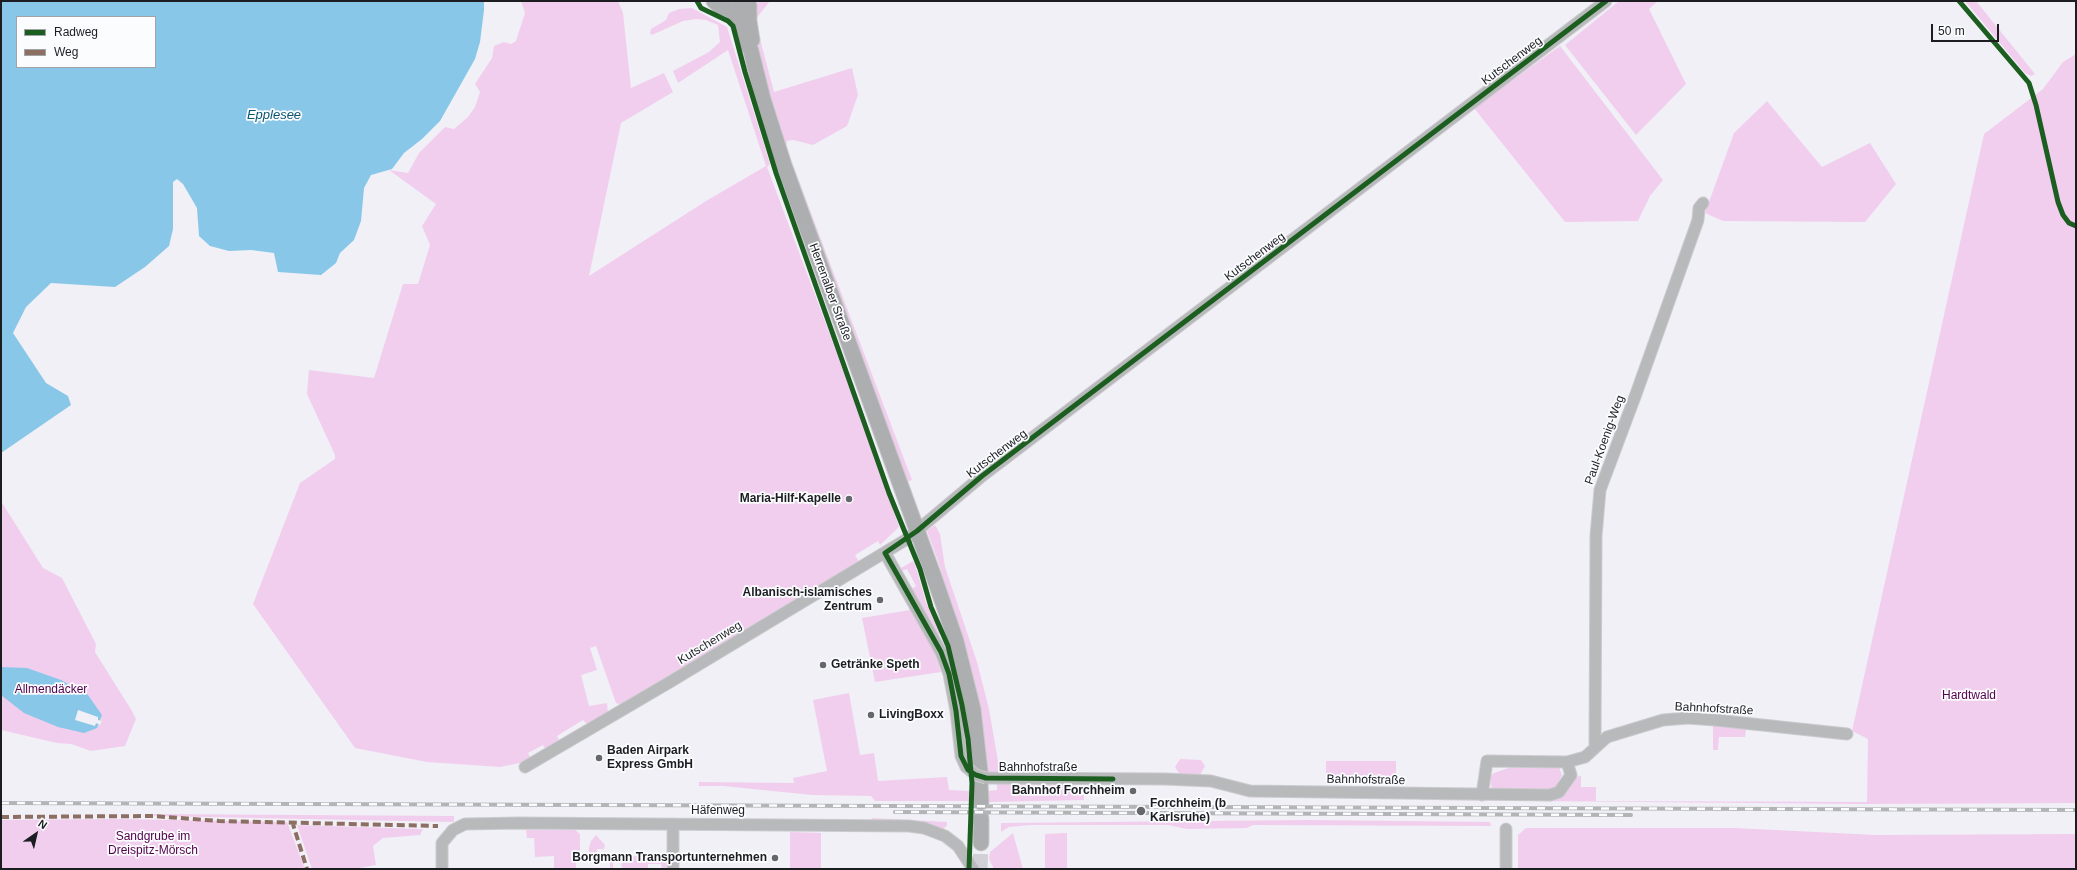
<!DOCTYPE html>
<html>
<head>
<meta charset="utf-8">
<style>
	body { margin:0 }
	#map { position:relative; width:2077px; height:870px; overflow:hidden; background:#f0f0f6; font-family:Helvetica,sans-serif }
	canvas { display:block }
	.frame { position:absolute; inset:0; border:2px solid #1c1d21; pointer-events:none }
	.legend { position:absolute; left:16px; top:16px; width:140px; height:52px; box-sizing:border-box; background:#fbfcfe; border:1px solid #a2a3a6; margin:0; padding:5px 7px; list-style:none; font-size:12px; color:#1c1d21 }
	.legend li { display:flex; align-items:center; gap:8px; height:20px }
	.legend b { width:20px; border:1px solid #a2a3a6 }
	.north { position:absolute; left:16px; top:814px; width:40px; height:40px; -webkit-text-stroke:3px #fbfcfe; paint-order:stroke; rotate:34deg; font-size:11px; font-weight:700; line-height:16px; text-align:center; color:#1c1d21 }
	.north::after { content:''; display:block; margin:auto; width:14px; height:18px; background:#1c1d21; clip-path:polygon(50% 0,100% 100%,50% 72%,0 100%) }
	.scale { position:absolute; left:1931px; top:24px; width:68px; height:18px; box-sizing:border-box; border:2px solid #1c1d21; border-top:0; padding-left:5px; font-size:12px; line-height:14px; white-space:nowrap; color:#1c1d21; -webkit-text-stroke:3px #fbfcfe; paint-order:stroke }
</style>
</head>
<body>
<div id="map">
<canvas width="2077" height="870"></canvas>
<div class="frame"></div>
<ul class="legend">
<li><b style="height:5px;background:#1b5e20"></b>Radweg</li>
<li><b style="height:5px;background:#8d6e63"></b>Weg</li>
</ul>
<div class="north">N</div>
<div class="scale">50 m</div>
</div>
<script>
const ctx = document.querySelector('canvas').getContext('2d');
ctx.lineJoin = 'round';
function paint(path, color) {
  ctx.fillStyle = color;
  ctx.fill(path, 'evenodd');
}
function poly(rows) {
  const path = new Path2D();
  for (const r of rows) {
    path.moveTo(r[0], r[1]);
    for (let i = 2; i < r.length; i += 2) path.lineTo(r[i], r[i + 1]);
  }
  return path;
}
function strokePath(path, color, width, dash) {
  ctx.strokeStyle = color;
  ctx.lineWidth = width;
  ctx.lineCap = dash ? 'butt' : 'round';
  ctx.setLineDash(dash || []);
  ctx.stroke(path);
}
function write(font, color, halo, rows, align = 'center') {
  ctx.font = font + ' Helvetica,sans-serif';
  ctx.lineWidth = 3.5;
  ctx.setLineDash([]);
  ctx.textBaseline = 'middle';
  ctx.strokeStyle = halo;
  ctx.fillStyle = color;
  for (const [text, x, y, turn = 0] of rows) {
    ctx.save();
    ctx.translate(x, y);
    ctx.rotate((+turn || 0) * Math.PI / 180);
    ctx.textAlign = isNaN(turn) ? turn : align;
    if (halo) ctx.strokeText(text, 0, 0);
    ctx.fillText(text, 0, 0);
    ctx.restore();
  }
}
const green = poly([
	[521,1,618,1,623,13,631,88,664,73,673,92,621,123,589,276,706,201,766,166,728,50,678,83,673,71,709,52,720,42,718,25,706,20,696,19,683,21,652,35,650,33,651,29,666,20,669,13,679,9,692,8,727,27,770,164,767,167,877,460,899,527,880,545,878,541,855,555,859,562,622,705,616,703,596,646,590,648,597,670,581,675,589,706,607,703,608,713,588,725,583,720,557,736,560,742,546,750,543,745,528,753,531,759,525,762,500,767,427,762,355,748,253,604,300,483,335,459,335,455,307,394,309,370,374,378,403,284,418,284,430,245,422,226,436,204,389,170,408,173,419,153,445,127,454,129,468,117,475,107,480,92,475,84,492,58,494,46,504,42,511,44,516,41,525,13],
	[759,1,770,1,755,20,774,92,852,68,858,95,847,126,813,145,793,140,787,141,786,147,912,480,906,482,779,130,752,27,752,11],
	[1619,1,1658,1,1649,9,1686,84,1636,135,1565,45],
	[1965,1,1976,1,2035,74,2031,76,2025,73],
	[1560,46,1663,180,1650,196,1638,221,1565,222,1474,108],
	[2076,54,2076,803,1867,804,1420,800,1425,798,1544,797,1575,777,1581,776,1581,787,1596,787,1596,801,1867,802,1868,739,1852,731,1984,134,2043,89,2063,62],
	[1767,101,1822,167,1870,143,1896,184,1865,222,1723,221,1705,213,1734,133],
	[1,501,43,568,62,578,96,644,95,652,132,711,136,719,125,746,91,751,71,744,57,743,1,730],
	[935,525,940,534,945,567,977,662,989,709,1000,773,986,773,985,744,969,667,938,561,927,531],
	[913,561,915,564,926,603,940,633,939,636,910,590,916,586,907,569,900,572,899,569],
	[910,610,934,652,941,672,875,682,862,618],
	[849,693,860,755,874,753,878,781,947,777,949,790,969,791,969,801,875,801,871,796,812,795,723,786,699,786,699,782,794,783,793,778,827,771,813,700],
	[1713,721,1750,725,1750,729,1746,729,1745,737,1719,737,1718,750,1713,750],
	[1180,759,1201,760,1205,766,1200,775,1180,775,1175,767],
	[1326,761,1396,761,1396,784,1326,784],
	[1517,765,1559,767,1562,775,1556,786,1546,790,1494,789,1491,786,1490,776,1494,773],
	[997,783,1077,783,1077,795,1084,795,1084,800,988,802,987,791,997,790],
	[154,814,454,816,454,822,154,816],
	[872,818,947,822,947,825,942,831,872,821],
	[115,819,287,822,305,869,1,869,1,820],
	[1309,820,1490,822,1491,826,1253,825,1247,828,1187,829,1168,825,1030,825,1009,827,1001,832,1001,823],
	[297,825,423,829,420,835,383,838,373,846,376,865,354,869,312,869],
	[1526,828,1735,828,1876,835,2076,834,2076,869,1518,869,1518,835],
	[574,829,580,834,580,859,576,859,576,868,554,868,554,856,535,857,534,838,527,838,526,830],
	[790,832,821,833,821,869,790,869],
	[1013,833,1023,869,994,869,989,859,990,852],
	[1067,833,1067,869,1045,869,1045,834],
	[596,835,605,845,604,849,597,849,597,863,592,864,591,859,589,859,589,847,591,841],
	[610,856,670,856,666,859,666,869,662,869,661,864,648,864,648,869,622,869,621,861,613,861,613,869,610,869]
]);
const water = poly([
	[1,1,484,1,484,10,480,42,475,59,440,121,422,139,404,153,392,169,371,175,364,188,361,221,354,240,340,253,336,263,321,275,278,272,274,253,251,250,229,251,210,246,199,236,197,208,183,184,177,179,173,182,173,229,169,246,145,267,115,287,51,283,26,307,13,333,46,383,68,396,71,405,1,453],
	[17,17,155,17,155,67,17,67],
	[1,667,27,668,61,680,88,695,102,715,97,728,84,733,58,727,24,713,1,695]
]);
const pier = poly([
	[78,710,98,717,98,720,102,721,100,725,96,723,95,726,75,720]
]);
const secondaryTunnel = poly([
	[980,869,981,843]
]);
const street = poly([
	[885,553,941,652,949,674,956,711,961,756,966,767],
	[1595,747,1596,536,1600,490,1636,394,1698,220,1699,208,1703,203],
	[525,767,670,682,907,539,982,476,1606,1],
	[986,778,1165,779,1211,781,1250,791,1550,795,1559,792,1571,775,1567,762],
	[1482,795,1487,761,1567,762,1585,757,1607,737,1663,720,1688,718,1715,720,1847,734],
	[1506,829,1506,869],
	[442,869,442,843,453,830,465,824,519,823,909,826,924,828,945,836,958,846,973,869],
	[673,869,673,824]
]);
const secondary = poly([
	[714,1,721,7,730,10,739,9],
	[749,5,749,21,752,40],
	[730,10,736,17,751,51,763,99,784,165,934,577,956,641,973,709,980,771],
	[980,783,981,802],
	[981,843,981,818]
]);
const rail = poly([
	[1,803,2076,810],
	[895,812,1631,815]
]);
const streetBridge = poly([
	[966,767,976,775,986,778]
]);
const quiet = poly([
	[1,817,153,816,219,821,438,826],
	[292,821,307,869]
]);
const cycleway = poly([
	[697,1,701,8,728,21,733,26,745,72,776,173,889,493,920,569,931,607,948,646,962,705,968,739,972,783,969,869],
	[1959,1,2029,83,2036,105,2058,202,2063,215,2069,223,2076,226],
	[1113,779,986,778,976,775,968,770,961,756,956,711,949,674,941,652,885,553,917,531,982,476,1606,1]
]);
const markers = [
	[849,499,4,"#66676c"],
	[880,600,4,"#66676c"],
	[823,665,4,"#66676c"],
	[871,715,4,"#66676c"],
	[599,758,4,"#66676c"],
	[1133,791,4,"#66676c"],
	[1141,811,5,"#66676c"],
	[775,858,4,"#66676c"]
];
const streetNames = [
	["Kutschenweg",1512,61,-37],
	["Kutschenweg",1255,257,-37],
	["Herrenalber Straße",830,292,70],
	["Paul-Koenig-Weg",1605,440,-70],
	["Kutschenweg",997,454,-37],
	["Kutschenweg",710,643,-31],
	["Bahnhofstraße",1714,709,3],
	["Bahnhofstraße",1038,768],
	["Bahnhofstraße",1366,780,1],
	["Häfenweg",718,811]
];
const poiNames = [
	["Maria-Hilf-Kapelle",841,499],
	["Albanisch-islamisches",872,593],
	["Zentrum",872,607],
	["Getränke Speth",831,665,"left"],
	["LivingBoxx",879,715,"left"],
	["Baden Airpark",607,751,"left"],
	["Express GmbH",607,765,"left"],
	["Bahnhof Forchheim",1125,791],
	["Forchheim (b",1150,804,"left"],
	["Karlsruhe)",1150,818,"left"],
	["Borgmann Transportunternehmen",767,858]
];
const parkNames = [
	["Allmendäcker",51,690],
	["Hardtwald",1969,696],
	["Sandgrube im",153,837],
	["Dreispitz-Mörsch",153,851]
];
const waterNames = [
	["Epplesee",274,115]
];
paint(green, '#f2ceee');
paint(water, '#88c7e8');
paint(pier, '#f0f0f6');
strokePath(secondaryTunnel, '#d0d0d6', 15, [15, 8]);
strokePath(street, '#cbcbcf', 13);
strokePath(secondary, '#cbcbcf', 17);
strokePath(street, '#b8b9ba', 11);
strokePath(secondary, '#adaeb0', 15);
strokePath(rail, '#b3b4b6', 4);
strokePath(rail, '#fbfcfe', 2.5, [8]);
strokePath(streetBridge, '#cbcbcf', 13, []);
strokePath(streetBridge, '#b8b9ba', 11);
strokePath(quiet, '#8d6e63', 4, [8, 4]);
strokePath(cycleway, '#1b5e20', 5);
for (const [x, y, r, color] of markers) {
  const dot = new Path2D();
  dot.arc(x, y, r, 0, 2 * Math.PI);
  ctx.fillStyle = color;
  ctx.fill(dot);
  strokePath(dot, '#fbfcfe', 1.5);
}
write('12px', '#1c1d21', '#fbfcfe', streetNames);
write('bold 12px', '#1c1d21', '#fbfcfe', poiNames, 'right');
write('12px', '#53004b', '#fbfcfe', parkNames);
write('italic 13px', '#0b5573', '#fbfcfe', waterNames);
</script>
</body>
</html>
